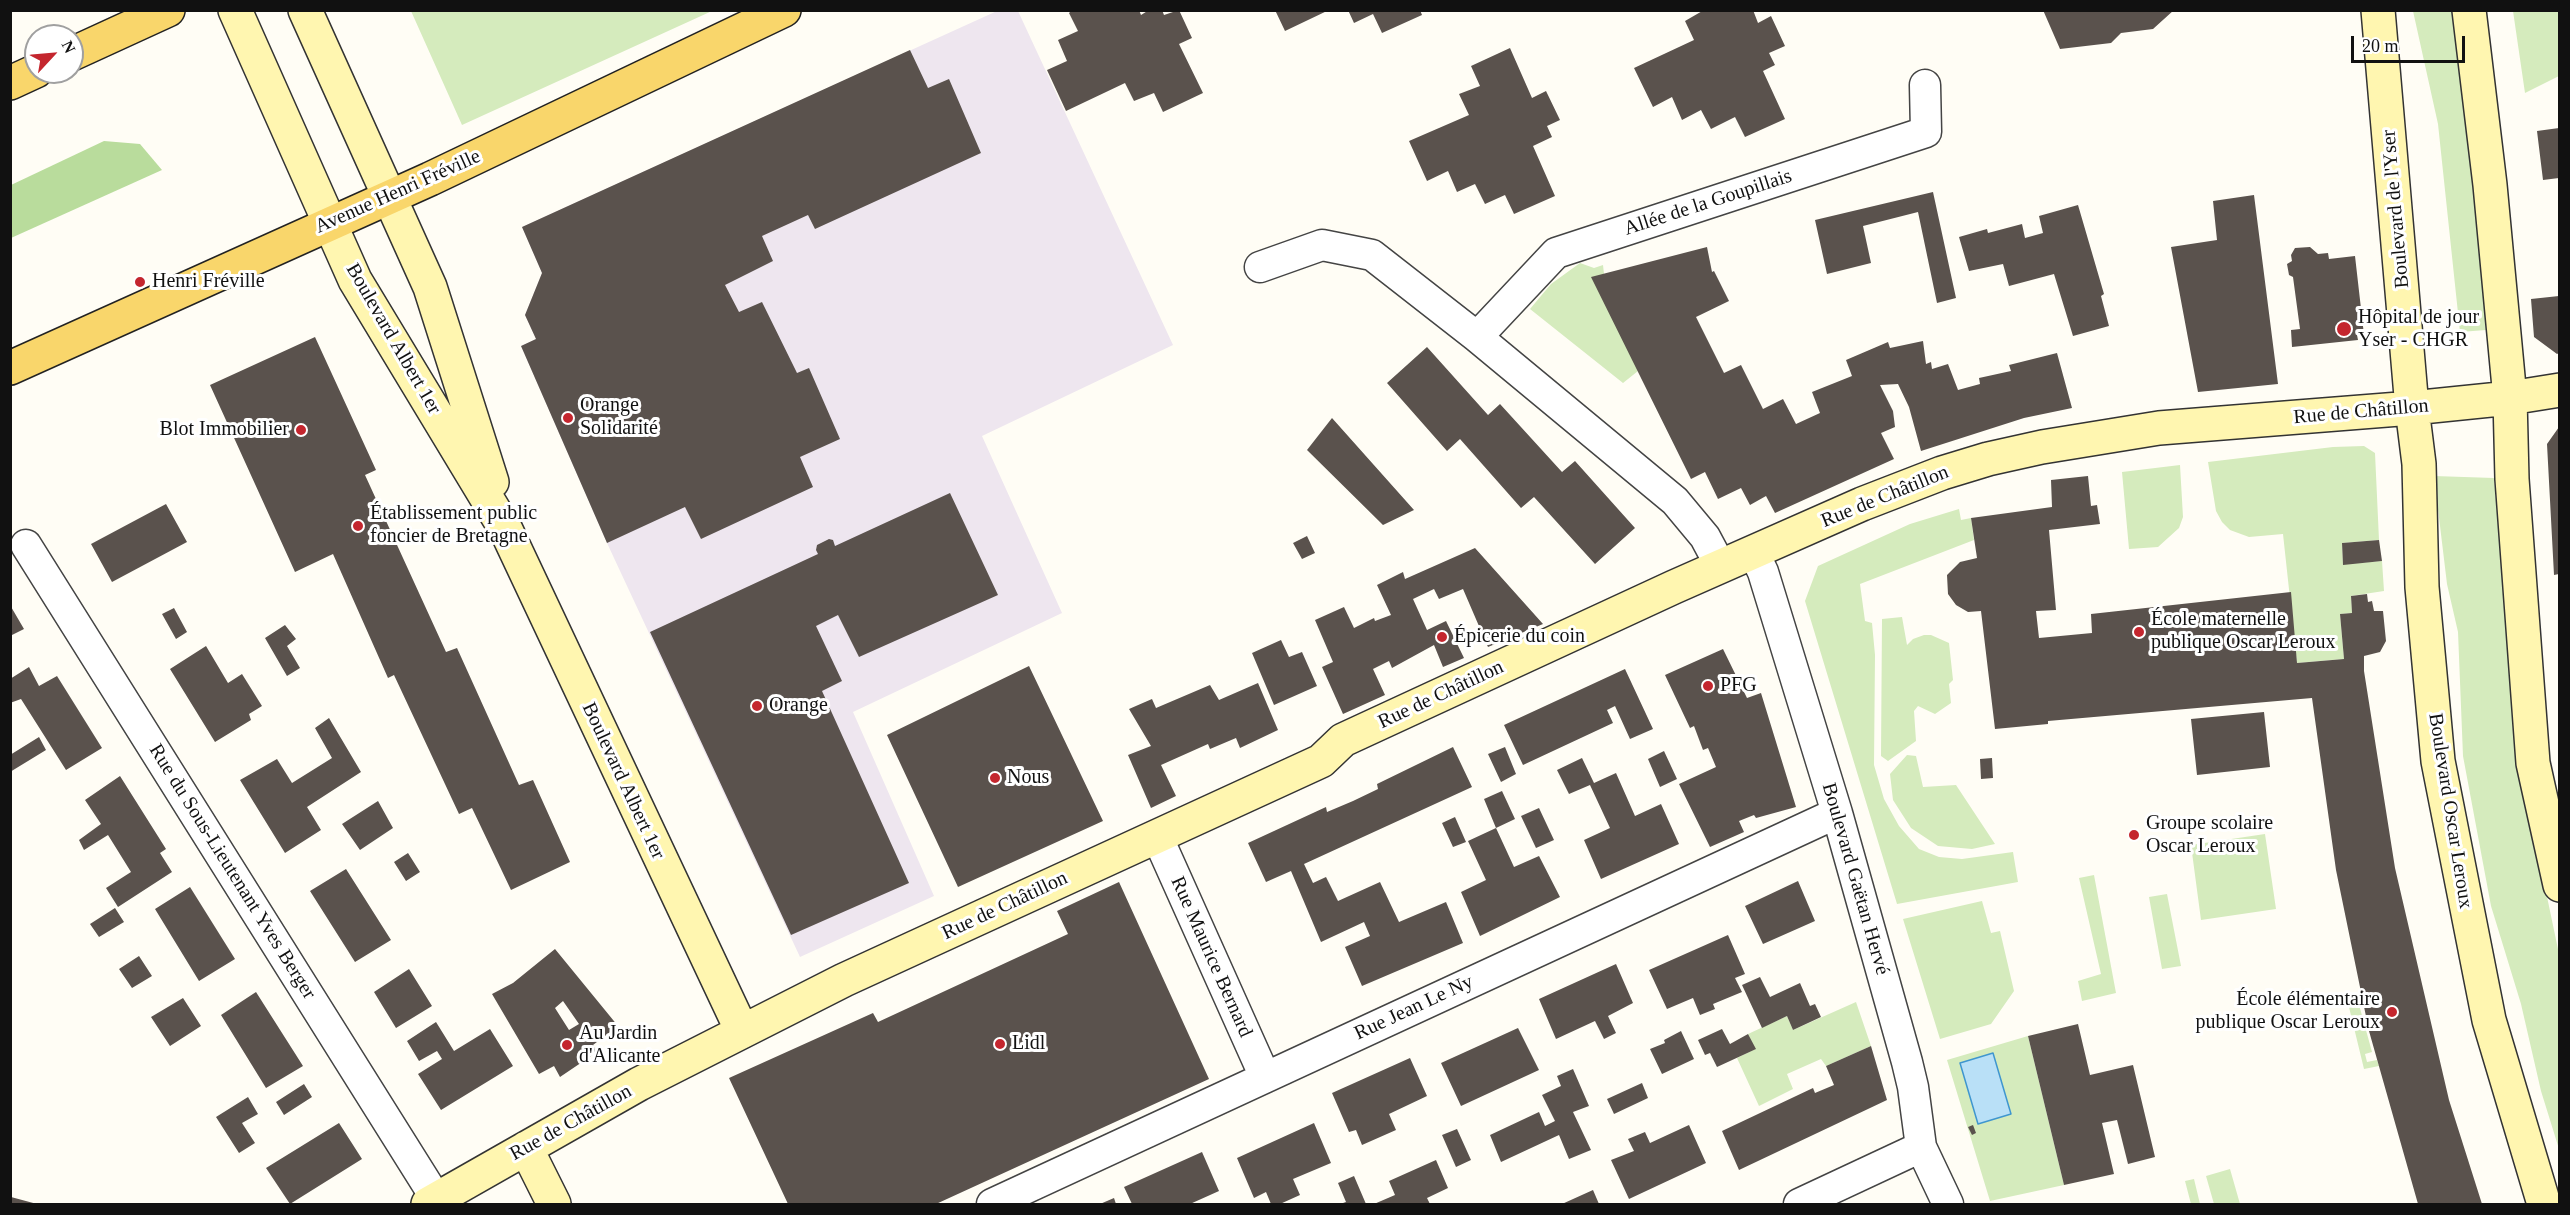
<!DOCTYPE html>
<html>
<head>
<meta charset="utf-8">
<style>
	body { margin:0 }
	#map { position:relative; width:2570px; height:1215px; overflow:hidden; background:#fffdf5; font-family:Georgia,serif }
	canvas { display:block }
	.frame { position:absolute; inset:0; border:12px solid #111; pointer-events:none }
	.north { position:absolute; left:24px; top:24px; width:60px; height:60px; box-sizing:border-box; background:#fff; border:2px solid #a0a0a0; border-radius:50%; rotate:64deg; font-size:16px; font-weight:700; line-height:24px; text-align:center; color:#111 }
	.north::after { content:''; display:block; margin:auto; width:21px; height:27px; background:#c4262e; clip-path:polygon(50% 0,100% 100%,50% 72%,0 100%) }
	.scale { position:absolute; left:2351px; top:36px; width:114px; height:27px; box-sizing:border-box; border:3px solid #111; border-top:0; padding-left:8px; font-size:18px; line-height:21px; white-space:nowrap; color:#111; -webkit-text-stroke:4px #fff; paint-order:stroke }
</style>
</head>
<body>
<div id="map">
<canvas width="2570" height="1215"></canvas>
<div class="frame"></div>
<div class="north">N</div>
<div class="scale">20 m</div>
</div>
<script>
const ctx = document.querySelector('canvas').getContext('2d');
ctx.lineJoin = 'round';
function paint(path, color) {
  ctx.fillStyle = color;
  ctx.fill(path, 'evenodd');
}
function poly(rows) {
  const path = new Path2D();
  for (const r of rows) {
    path.moveTo(r[0], r[1]);
    for (let i = 2; i < r.length; i += 2) path.lineTo(r[i], r[i + 1]);
  }
  return path;
}
function strokePath(path, color, width, dash) {
  ctx.strokeStyle = color;
  ctx.lineWidth = width;
  ctx.lineCap = dash ? 'butt' : 'round';
  ctx.setLineDash(dash || []);
  ctx.stroke(path);
}
function write(font, color, halo, rows, align = 'center') {
  ctx.font = font + ' Georgia,serif';
  ctx.lineWidth = 6;
  ctx.setLineDash([]);
  ctx.textBaseline = 'middle';
  ctx.strokeStyle = halo;
  ctx.fillStyle = color;
  for (const [text, x, y, turn = 0] of rows) {
    ctx.save();
    ctx.translate(x, y);
    ctx.rotate((+turn || 0) * Math.PI / 180);
    ctx.textAlign = isNaN(turn) ? turn : align;
    if (halo) ctx.strokeText(text, 0, 0);
    ctx.fillText(text, 0, 0);
    ctx.restore();
  }
}
const industrial = poly([
	[997,11,1018,11,1173,345,982,436,1062,613,853,712,934,896,800,957,607,543,521,346,536,339,525,315,542,273,522,227]
]);
const green = poly([
	[411,11,712,11,462,125],
	[2413,11,2455,11,2472,129,2486,330,2460,332,2438,124],
	[2513,11,2559,11,2559,76,2525,93],
	[1580,263,1594,268,1603,265,1604,274,1638,371,1623,383,1530,309,1551,284],
	[2364,446,2375,453,2379,540,2342,543,2343,564,2382,561,2384,591,2351,596,2352,613,2340,614,2344,659,2297,663,2283,534,2249,537,2230,530,2222,522,2216,511,2208,462,2333,447],
	[2180,465,2183,517,2179,528,2158,547,2129,549,2122,472],
	[2434,476,2494,478,2519,763,2559,954,2559,1149,2541,1091,2521,1004,2491,906,2463,756,2458,632,2447,584],
	[1959,509,1961,520,1971,518,1974,540,1860,584,1865,621,1872,623,1875,655,1874,765,1884,799,1899,826,1919,849,1939,857,1962,859,2013,852,2018,882,1897,904,1805,601,1818,566,1910,524],
	[1902,617,1907,645,1913,639,1924,635,1931,635,1949,643,1953,680,1949,684,1951,703,1935,714,1918,706,1914,711,1916,741,1888,761,1881,756,1882,619],
	[1907,755,1916,756,1923,787,1956,785,1995,844,1972,849,1938,846,1911,828,1893,800,1890,774],
	[2265,834,2276,909,2201,920,2191,845],
	[2094,875,2116,993,2082,1001,2078,981,2101,974,2079,878],
	[2167,894,2181,966,2162,969,2149,897],
	[1982,901,1991,933,2000,931,2014,991,1991,1024,1940,1039,1903,919],
	[2358,1001,2372,1052,2365,1054,2367,1062,2377,1060,2379,1066,2364,1069,2348,1003],
	[1856,1002,1871,1046,1826,1066,1821,1059,1787,1074,1793,1089,1759,1106,1737,1058,1755,1049,1748,1034,1787,1016,1793,1030],
	[2028,1036,2064,1185,1990,1201,1947,1060],
	[2230,1169,2240,1204,2214,1204,2206,1176],
	[2194,1179,2200,1204,2191,1204,2185,1181]
]);
const forest = poly([
	[104,141,140,144,162,170,11,238,11,185]
]);
const water = poly([
	[1993,1053,2011,1114,1978,1124,1960,1063,1993,1053]
]);
const building = poly([
	[1072,10,1139,10,1141,15,1149,10,1162,10,1164,15,1179,10,1192,38,1179,44,1203,93,1163,112,1154,93,1134,101,1125,83,1066,111,1047,70,1067,61,1058,40,1078,31,1069,13],
	[1275,10,1329,10,1285,31],
	[1348,10,1420,10,1422,15,1382,33,1373,14,1354,23],
	[1704,10,1753,10,1758,23,1771,16,1785,46,1769,53,1775,65,1763,71,1785,119,1745,137,1735,117,1711,129,1701,110,1682,120,1672,97,1653,107,1634,68,1694,40,1685,21],
	[2043,10,2174,10,2153,29,2121,33,2111,43,2060,49],
	[1510,48,1532,98,1546,91,1560,120,1547,126,1552,137,1533,146,1555,196,1514,214,1505,195,1485,204,1475,184,1457,192,1448,171,1427,181,1409,141,1469,115,1459,94,1480,86,1471,66],
	[910,50,928,88,949,79,981,153,815,229,808,215,762,236,773,261,725,285,739,312,762,302,797,373,809,368,840,439,800,457,813,487,701,539,685,507,607,543,521,346,536,339,525,315,542,273,522,227],
	[2559,128,2559,178,2543,180,2537,131],
	[1933,192,1956,298,1937,303,1918,212,1863,226,1871,263,1827,274,1815,220],
	[2254,195,2278,384,2198,392,2171,247,2217,240,2213,201],
	[2078,205,2104,294,2101,296,2109,326,2073,336,2054,274,2009,286,2003,264,1969,271,1959,237,1987,229,1988,233,2022,224,2025,238,2043,233,2039,216],
	[1707,247,1712,272,1714,271,1729,301,1696,317,1724,373,1741,365,1763,409,1783,399,1796,424,1820,413,1812,392,1852,376,1846,360,1888,342,1890,348,1923,341,1926,364,1931,362,1932,369,1948,364,1958,390,1980,384,1979,378,2011,371,2009,365,2057,353,2072,408,2024,418,1921,451,1909,407,1898,384,1880,385,1893,411,1895,427,1881,433,1894,459,1775,513,1766,496,1750,505,1741,488,1718,499,1705,472,1691,479,1591,277],
	[2310,247,2318,254,2328,253,2329,259,2355,256,2364,335,2357,335,2358,340,2292,347,2291,330,2300,329,2293,277,2289,275,2287,264,2292,261,2291,255,2295,248],
	[2559,296,2559,353,2557,354,2534,337,2531,299],
	[315,337,376,470,365,475,446,652,457,648,519,785,533,780,570,862,511,890,472,808,459,814,394,675,388,678,333,554,295,572,210,385],
	[1427,347,1488,415,1500,404,1562,472,1575,461,1635,528,1595,564,1534,497,1521,508,1460,439,1447,451,1387,383],
	[1332,418,1414,510,1383,525,1307,450],
	[2559,427,2559,574,2554,575,2547,444],
	[2088,476,2091,506,2097,505,2100,524,2049,530,2056,610,2036,611,2039,638,2092,633,2091,614,2291,592,2297,663,2309,662,2344,659,2340,614,2352,613,2351,596,2367,594,2368,602,2372,601,2374,611,2383,611,2386,641,2380,652,2364,656,2364,671,2395,868,2449,1100,2482,1204,2418,1204,2369,1031,2336,870,2312,698,2048,721,2048,724,1995,729,1981,611,1968,612,1956,605,1948,594,1947,575,1960,562,1977,558,1971,518,2052,507,2051,480],
	[950,493,998,595,859,657,838,615,816,626,842,681,822,691,909,883,791,935,650,632,818,554,816,550,817,545,829,539,833,540,835,546],
	[166,504,187,542,112,582,91,544],
	[1307,536,1315,553,1302,559,1293,543],
	[2379,540,2382,561,2343,565,2342,543],
	[1475,548,1543,624,1488,647,1463,589,1439,599,1434,589,1413,599,1427,630,1446,621,1464,658,1443,667,1434,645,1392,668,1389,661,1373,669,1385,695,1343,714,1322,667,1333,662,1315,620,1344,607,1354,628,1374,618,1375,621,1391,615,1377,585,1403,572,1405,579],
	[10,605,24,629,10,636],
	[174,608,187,632,176,639,162,614],
	[285,625,296,639,287,646,300,668,287,676,265,638],
	[1281,640,1289,657,1302,652,1317,686,1274,705,1252,653],
	[206,646,228,683,242,674,262,706,249,714,251,720,215,742,170,669],
	[1723,649,1747,698,1761,693,1796,807,1756,818,1754,815,1739,821,1744,832,1710,847,1679,784,1716,767,1708,748,1703,750,1694,726,1690,728,1665,675],
	[1029,666,1103,821,958,887,887,735],
	[29,667,39,686,57,676,102,748,66,770,21,699,10,703,10,679],
	[1625,669,1653,729,1630,739,1615,706,1607,710,1613,723,1523,765,1504,725],
	[1258,683,1278,730,1240,748,1236,738,1210,749,1208,744,1161,765,1176,796,1151,808,1128,755,1151,746,1129,709,1152,699,1156,708,1210,685,1219,700],
	[2264,712,2270,767,2197,775,2191,719],
	[329,718,361,772,307,807,321,830,285,853,240,780,277,759,292,783,332,758,315,728],
	[39,737,46,750,10,772,10,755],
	[1453,747,1472,787,1304,864,1313,883,1326,877,1338,901,1380,882,1399,922,1446,902,1463,943,1362,986,1345,947,1370,936,1364,922,1321,942,1291,871,1266,882,1248,843,1326,807,1327,812,1353,801,1378,789,1377,784],
	[1505,747,1516,774,1501,782,1488,754],
	[1664,751,1677,779,1660,787,1648,759],
	[1582,758,1594,783,1616,773,1635,816,1661,804,1679,844,1601,879,1584,840,1610,828,1590,785,1569,794,1557,770],
	[1992,758,1993,778,1981,779,1980,759],
	[120,776,166,849,160,853,172,872,118,907,106,888,131,872,108,835,84,850,79,840,101,824,85,800],
	[1502,791,1515,819,1496,828,1514,867,1539,856,1560,897,1480,936,1461,892,1486,880,1468,841,1496,828,1484,799],
	[378,801,393,828,360,850,342,824],
	[1539,808,1554,840,1536,848,1521,816],
	[1455,817,1466,842,1453,847,1442,823],
	[408,853,420,872,406,881,394,862],
	[346,869,391,940,355,962,310,891],
	[1798,881,1815,921,1763,944,1745,906],
	[1119,882,1209,1079,936,1204,788,1204,729,1078,873,1013,878,1022,1068,934,1057,911],
	[190,887,235,959,199,981,155,909],
	[115,908,124,922,99,937,90,924],
	[1728,935,1745,974,1735,978,1742,992,1713,1004,1715,1009,1700,1015,1693,998,1667,1009,1649,970],
	[555,949,618,1026,593,1045,597,1052,560,1077,554,1066,539,1074,492,994,513,983],
	[563,1001,579,1024,569,1030,555,1008],
	[139,956,152,976,132,988,119,969],
	[1616,964,1633,1003,1608,1016,1616,1033,1604,1039,1595,1021,1556,1039,1539,999],
	[409,969,432,1006,396,1028,374,992],
	[1760,977,1770,997,1800,983,1810,1006,1815,1004,1821,1017,1793,1030,1787,1016,1762,1028,1742,985],
	[256,992,303,1066,266,1088,221,1015],
	[183,998,201,1026,170,1046,151,1017],
	[436,1022,454,1051,490,1029,513,1066,441,1110,418,1074,442,1059,437,1051,419,1061,407,1041],
	[2078,1024,2090,1075,2133,1065,2155,1157,2128,1164,2117,1120,2102,1123,2114,1174,2064,1185,2028,1036],
	[1518,1028,1539,1070,1461,1106,1441,1063],
	[1722,1029,1730,1044,1748,1034,1756,1049,1717,1067,1710,1053,1705,1055,1698,1040],
	[1681,1031,1694,1059,1662,1074,1650,1049,1665,1043,1664,1040],
	[1871,1046,1887,1100,1739,1170,1722,1131,1813,1088,1815,1093,1834,1085,1826,1066],
	[1410,1058,1427,1096,1389,1114,1396,1130,1362,1145,1356,1130,1349,1132,1332,1093],
	[1573,1069,1589,1106,1573,1112,1591,1150,1569,1159,1559,1135,1501,1162,1490,1135,1539,1112,1545,1126,1555,1121,1542,1095,1561,1086,1557,1076],
	[1642,1083,1648,1098,1614,1114,1607,1099],
	[304,1084,312,1097,284,1115,276,1102],
	[248,1097,258,1114,242,1123,255,1143,239,1153,216,1117],
	[339,1123,362,1159,290,1204,266,1168],
	[1314,1123,1331,1163,1293,1179,1300,1195,1280,1204,1271,1204,1266,1192,1254,1198,1237,1158],
	[1689,1125,1706,1163,1629,1199,1611,1160,1634,1151,1628,1139,1645,1132,1650,1143],
	[1973,1125,1976,1133,1972,1135,1968,1127],
	[1457,1129,1471,1160,1456,1167,1442,1135],
	[1202,1152,1219,1191,1190,1204,1132,1204,1124,1187],
	[1436,1160,1448,1188,1427,1198,1430,1204,1374,1204,1395,1195,1389,1181],
	[1354,1176,1366,1204,1340,1204,1346,1202,1338,1183],
	[1593,1190,1599,1204,1562,1204],
	[11,1197,37,1204,10,1204],
	[1114,1198,1116,1204,1100,1204]
]);
const street = poly([
	[1260,267,1322,245,1372,255,1477,337,1675,501,1705,537,1721,567],
	[1477,337,1556,253,1926,132,1925,85],
	[26,545,437,1200],
	[1754,553,1763,572,1837,813,1907,1062,1913,1087,1921,1147,1948,1204],
	[1157,836,1265,1077],
	[992,1204,1837,813],
	[1799,1204,1921,1147]
]);
const secondary = poly([
	[235,10,355,280,506,530,742,1031],
	[305,10,430,287,492,482],
	[2378,10,2412,408,2419,464,2422,587,2438,761,2489,1020,2544,1204],
	[2469,10,2490,185,2510,398,2512,479,2533,763,2560,885],
	[526,1148,554,1204],
	[428,1204,639,1084,844,980,1321,761,1343,740,1674,587,1862,504,1942,473,1988,459,2042,447,2159,428,2412,408,2510,398,2560,390]
]);
const primary = poly([
	[72,54,168,10],
	[10,83,36,71],
	[10,368,430,179,784,10]
]);
const markers = [
	[140,282,6,"#c4262e"],
	[2344,329,8,"#c4262e"],
	[568,418,6,"#c4262e"],
	[301,430,6,"#c4262e"],
	[358,526,6,"#c4262e"],
	[2139,632,6,"#c4262e"],
	[1442,637,6,"#c4262e"],
	[1708,686,6,"#c4262e"],
	[757,706,6,"#c4262e"],
	[995,778,6,"#c4262e"],
	[2134,835,6,"#c4262e"],
	[2392,1012,6,"#c4262e"],
	[1000,1044,6,"#c4262e"],
	[567,1045,6,"#c4262e"]
];
const streetNames = [
	["Avenue Henri Fréville",398,192,-24],
	["Allée de la Goupillais",1708,203,-18],
	["Boulevard de l'Yser",2396,209,-95],
	["Boulevard Albert 1er",393,339,60],
	["Rue de Châtillon",2361,412,-5],
	["Rue de Châtillon",1885,497,-22],
	["Rue de Châtillon",1441,695,-25],
	["Boulevard Albert 1er",623,781,65],
	["Boulevard Oscar Leroux",2450,811,81],
	["Rue du Sous-Lieutenant Yves Berger",232,872,58],
	["Boulevard Gaëtan Hervé",1855,879,74],
	["Rue de Châtillon",1005,906,-25],
	["Rue Maurice Bernard",1211,957,66],
	["Rue Jean Le Ny",1414,1008,-25],
	["Rue de Châtillon",571,1123,-29]
];
const poiNames = [
	["Henri Fréville",152,282],
	["Hôpital de jour",2358,318],
	["Yser - CHGR",2358,341],
	["Orange",580,406],
	["Solidarité",580,429],
	["Blot Immobilier",289,430,"right"],
	["Établissement public",370,514],
	["foncier de Bretagne",370,537],
	["École maternelle",2151,620],
	["publique Oscar Leroux",2151,643],
	["Épicerie du coin",1454,637],
	["PFG",1720,686],
	["Orange",769,706],
	["Nous",1007,778],
	["Groupe scolaire",2146,824],
	["Oscar Leroux",2146,847],
	["École élémentaire",2380,1000,"right"],
	["publique Oscar Leroux",2380,1023,"right"],
	["Au Jardin",579,1034],
	["d'Alicante",579,1057],
	["Lidl",1012,1044]
];
paint(industrial, '#eee6ef');
paint(green, '#d5ebbd');
paint(forest, '#b9dc9c');
paint(water, '#b9e0f7');
strokePath(water, '#3f96cf', 1.5);
paint(building, '#5a524d');
strokePath(street, '#444', 33);
strokePath(secondary, '#333', 36);
strokePath(primary, '#222', 36);
strokePath(street, '#fff', 30);
strokePath(secondary, '#fff6b0', 33);
strokePath(primary, '#f9d66b', 33);
for (const [x, y, r, color] of markers) {
  const dot = new Path2D();
  dot.arc(x, y, r, 0, 2 * Math.PI);
  ctx.fillStyle = color;
  ctx.fill(dot);
  strokePath(dot, '#fff', 2);
}
write('20px', '#111', '#fff', streetNames);
write('20px', '#111', '#fff', poiNames, 'left');
</script>
</body>
</html>
